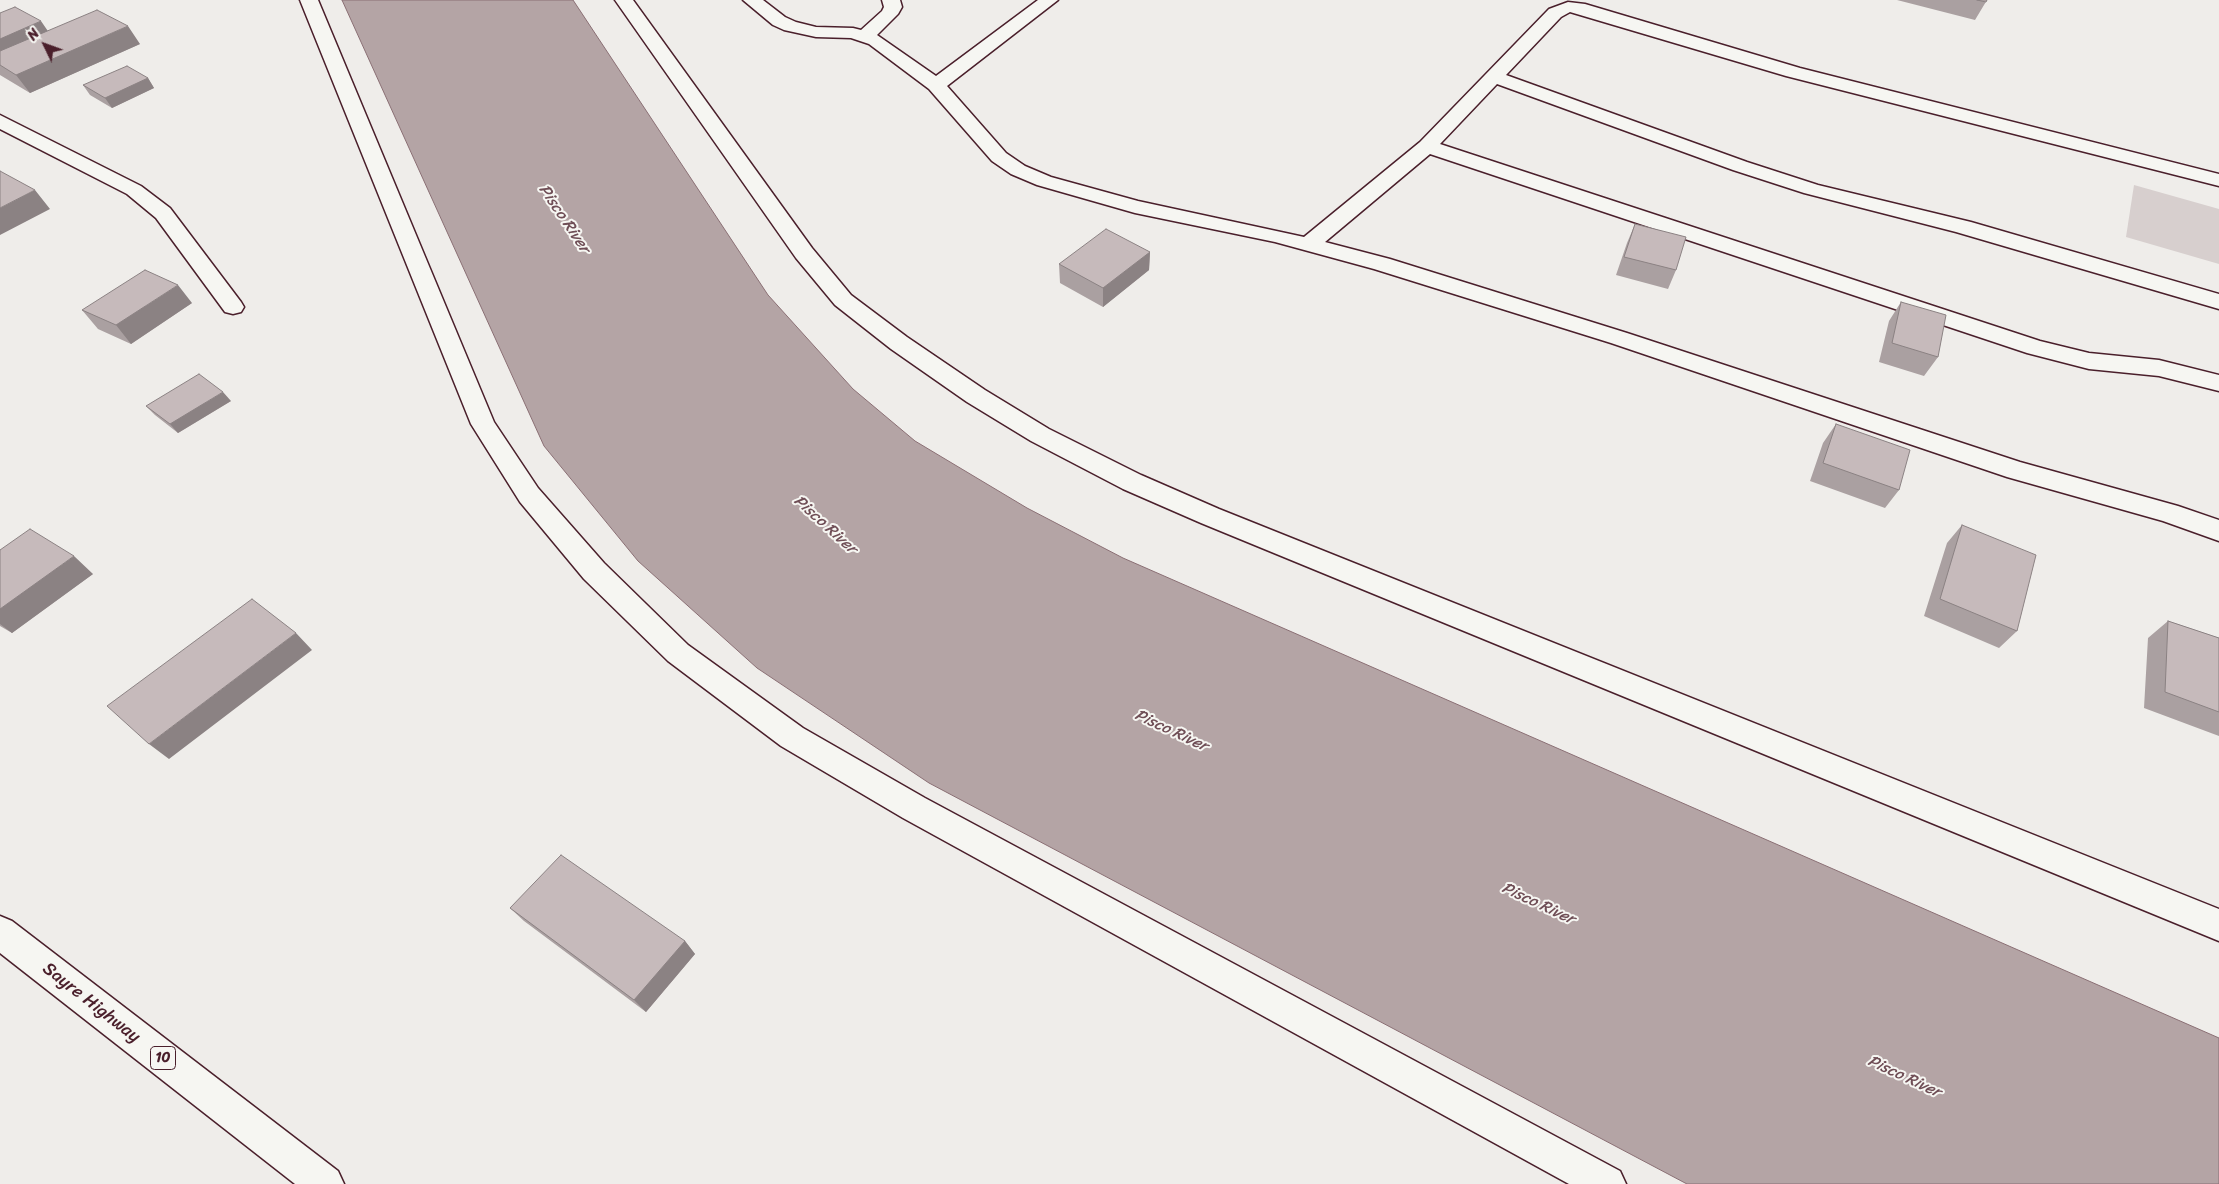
<!DOCTYPE html>
<html>
<head>
<meta charset="utf-8">
<style>
	body { margin:0 }
	#map { position:relative; width:2219px; height:1184px; overflow:hidden; background:#efedea; font-family:Sriracha,sans-serif }
	canvas { display:block }
	.north { position:absolute; left:20px; top:20px; width:50px; height:50px; -webkit-text-stroke:4px #f6f6f2; paint-order:stroke; rotate:312deg; font-size:14px; font-weight:700; line-height:20px; text-align:center; color:#4a1f2b }
	.north::after { content:''; display:block; margin:auto; width:18px; height:22px; background:#4a1f2b; clip-path:polygon(50% 0,100% 100%,50% 72%,0 100%) }
</style>
</head>
<body>
<div id="map">
<canvas width="2219" height="1184"></canvas>
<div class="north">N</div>
</div>
<script>
const ctx = document.querySelector('canvas').getContext('2d');
ctx.lineJoin = 'round';
function paint(path, color) {
  ctx.fillStyle = color;
  ctx.fill(path, 'evenodd');
}
function poly(rows) {
  const path = new Path2D();
  for (const r of rows) {
    path.moveTo(r[0], r[1]);
    for (let i = 2; i < r.length; i += 2) path.lineTo(r[i], r[i + 1]);
  }
  return path;
}
function strokePath(path, color, width, dash) {
  ctx.strokeStyle = color;
  ctx.lineWidth = width;
  ctx.lineCap = dash ? 'butt' : 'round';
  ctx.setLineDash(dash || []);
  ctx.stroke(path);
}
function write(font, color, halo, rows, align = 'center') {
  ctx.font = font + ' Sriracha,sans-serif';
  ctx.lineWidth = 4;
  ctx.setLineDash([]);
  ctx.textBaseline = 'middle';
  ctx.strokeStyle = halo;
  ctx.fillStyle = color;
  for (const [text, x, y, turn = 0] of rows) {
    ctx.save();
    ctx.translate(x, y);
    ctx.rotate((+turn || 0) * Math.PI / 180);
    ctx.textAlign = isNaN(turn) ? turn : align;
    if (halo) ctx.strokeText(text, 0, 0);
    ctx.fillText(text, 0, 0);
    ctx.restore();
  }
}
const green = poly([
	[2134,185,2219,209,2219,264,2126,237]
]);
const water = poly([
	[342,0,573,0,768,295,853,389,915,441,1027,508,1123,558,2219,1038,2219,1184,1687,1184,929,783,757,668,638,561,544,446,342,0]
]);
const minor = poly([
	[300,0,318,0,494,422,538,488,604,563,688,645,803,728,925,798,1620,1171,1626,1184,1569,1184,903,818,781,746,668,661,584,579,520,502,471,424,300,0],
	[615,0,633,0,812,248,851,295,907,337,985,390,1049,429,1141,475,1219,509,2219,909,2219,941,1201,523,1123,489,1031,441,967,402,891,349,835,305,796,258,615,0],
	[743,0,763,0,785,17,796,22,816,27,853,28,861,30,882,11,884,7,882,0,900,0,902,7,898,14,877,35,936,76,1038,0,1058,0,947,86,1006,153,1025,166,1051,177,1138,201,1304,237,1420,142,1549,9,1568,2,1585,4,1800,68,2219,174,2219,186,1786,76,1570,12,1561,17,1506,75,1747,162,1818,185,1971,222,2219,294,2219,309,1956,232,1804,193,1733,170,1497,84,1440,144,2040,341,2089,353,2159,360,2219,375,2219,391,2159,376,2089,369,2027,353,1430,154,1325,242,1390,259,1627,333,2020,462,2178,506,2219,520,2219,541,2163,521,2007,477,1611,343,1374,269,1275,242,1135,213,1037,185,1011,174,992,161,929,89,869,44,851,38,816,37,784,30,773,25,743,0],
	[0,115,141,186,170,208,241,302,244,307,241,312,233,314,225,312,156,218,127,194,0,129,0,115]
]);
const trunk = poly([
	[0,916,12,921,338,1171,344,1184,295,1184,0,953,0,916]
]);
const wall = poly([
	[1897,0,1987,0,1975,20],
	[0,13,48,31,140,44,30,93,0,75],
	[148,78,154,88,112,108,90,95,83,85],
	[1635,224,1676,270,1668,289,1616,275,1627,243],
	[1150,252,1149,270,1103,307,1060,283,1059,264],
	[1901,302,1938,357,1924,376,1879,362,1889,321],
	[192,303,131,344,98,329,82,310],
	[231,401,178,433,155,415,146,406],
	[1836,424,1899,490,1885,508,1810,481,1823,443],
	[1962,525,2017,631,1999,648,1924,616,1947,543],
	[0,550,93,574,12,633,0,626],
	[2168,621,2219,638,2219,736,2144,708,2148,638],
	[510,908,685,941,695,954,646,1012,524,921]
]);
const shadedWall = poly([
	[41,21,54,40,0,63,0,39],
	[128,26,140,44,30,93,16,75],
	[148,78,154,88,112,108,105,98],
	[35,190,50,209,0,235,0,208],
	[1150,252,1149,270,1103,307,1103,288],
	[178,285,192,303,131,344,116,325],
	[223,392,231,401,178,433,170,424],
	[74,556,93,574,12,633,0,624,0,609],
	[296,633,312,650,169,759,149,744],
	[685,941,695,954,646,1012,634,1000]
]);
const building = poly([
	[1977,0,1987,0,1986,2,1977,0],
	[15,7,41,21,0,39,0,13,15,7],
	[97,10,128,26,16,75,0,65,0,51,97,10],
	[127,66,148,78,105,98,83,85,127,66],
	[0,171,35,190,0,208,0,171],
	[1635,224,1686,237,1676,270,1624,257,1635,224],
	[1106,229,1150,252,1103,288,1059,264,1106,229],
	[145,270,178,285,116,325,82,310,145,270],
	[1901,302,1946,315,1938,357,1892,343,1901,302],
	[199,374,223,392,170,424,146,406,199,374],
	[1836,424,1910,450,1899,490,1823,463,1836,424],
	[1962,525,2036,555,2017,631,1940,599,1962,525],
	[30,529,74,556,0,609,0,550,30,529],
	[252,599,296,633,149,744,107,706,252,599],
	[2168,621,2219,638,2219,712,2165,692,2168,621],
	[561,855,685,941,634,1000,510,908,561,855]
]);
const shields = [
	[163,1058,25]
];
const shieldNames = [
	["10",163,1058]
];
const waterNames = [
	["Pisco River",564,219,56],
	["Pisco River",825,525,42],
	["Pisco River",1171,731,25],
	["Pisco River",1538,904,25],
	["Pisco River",1904,1077,25]
];
const nearStreetnames = [
	["Sayre Highway",91,1003,38]
];
paint(green, '#d7cfce');
paint(water, '#b4a4a5');
strokePath(water, '#8a6f74', 1);
strokePath(minor, '#4a1f2b', 3);
strokePath(trunk, '#4a1f2b', 3);
paint(minor, '#f6f6f2');
paint(trunk, '#f6f6f2');
paint(wall, '#aaa0a1');
paint(shadedWall, '#8b8283');
paint(building, '#c6babb');
strokePath(building, '#8b8283', 1);
for (const [x, y, w] of shields) {
  const box = new Path2D();
  box.roundRect(x - w / 2, y - 11.5, w, 23, 4);
  ctx.fillStyle = '#f6f6f2';
  ctx.fill(box);
  strokePath(box, '#4a1f2b', 1);
}
write('bold 14px', '#4a1f2b', null, shieldNames);
write('italic 16px', '#6f4e56', '#f6f6f2', waterNames);
write('18px', '#4a1f2b', '#f6f6f2', nearStreetnames);
</script>
</body>
</html>
